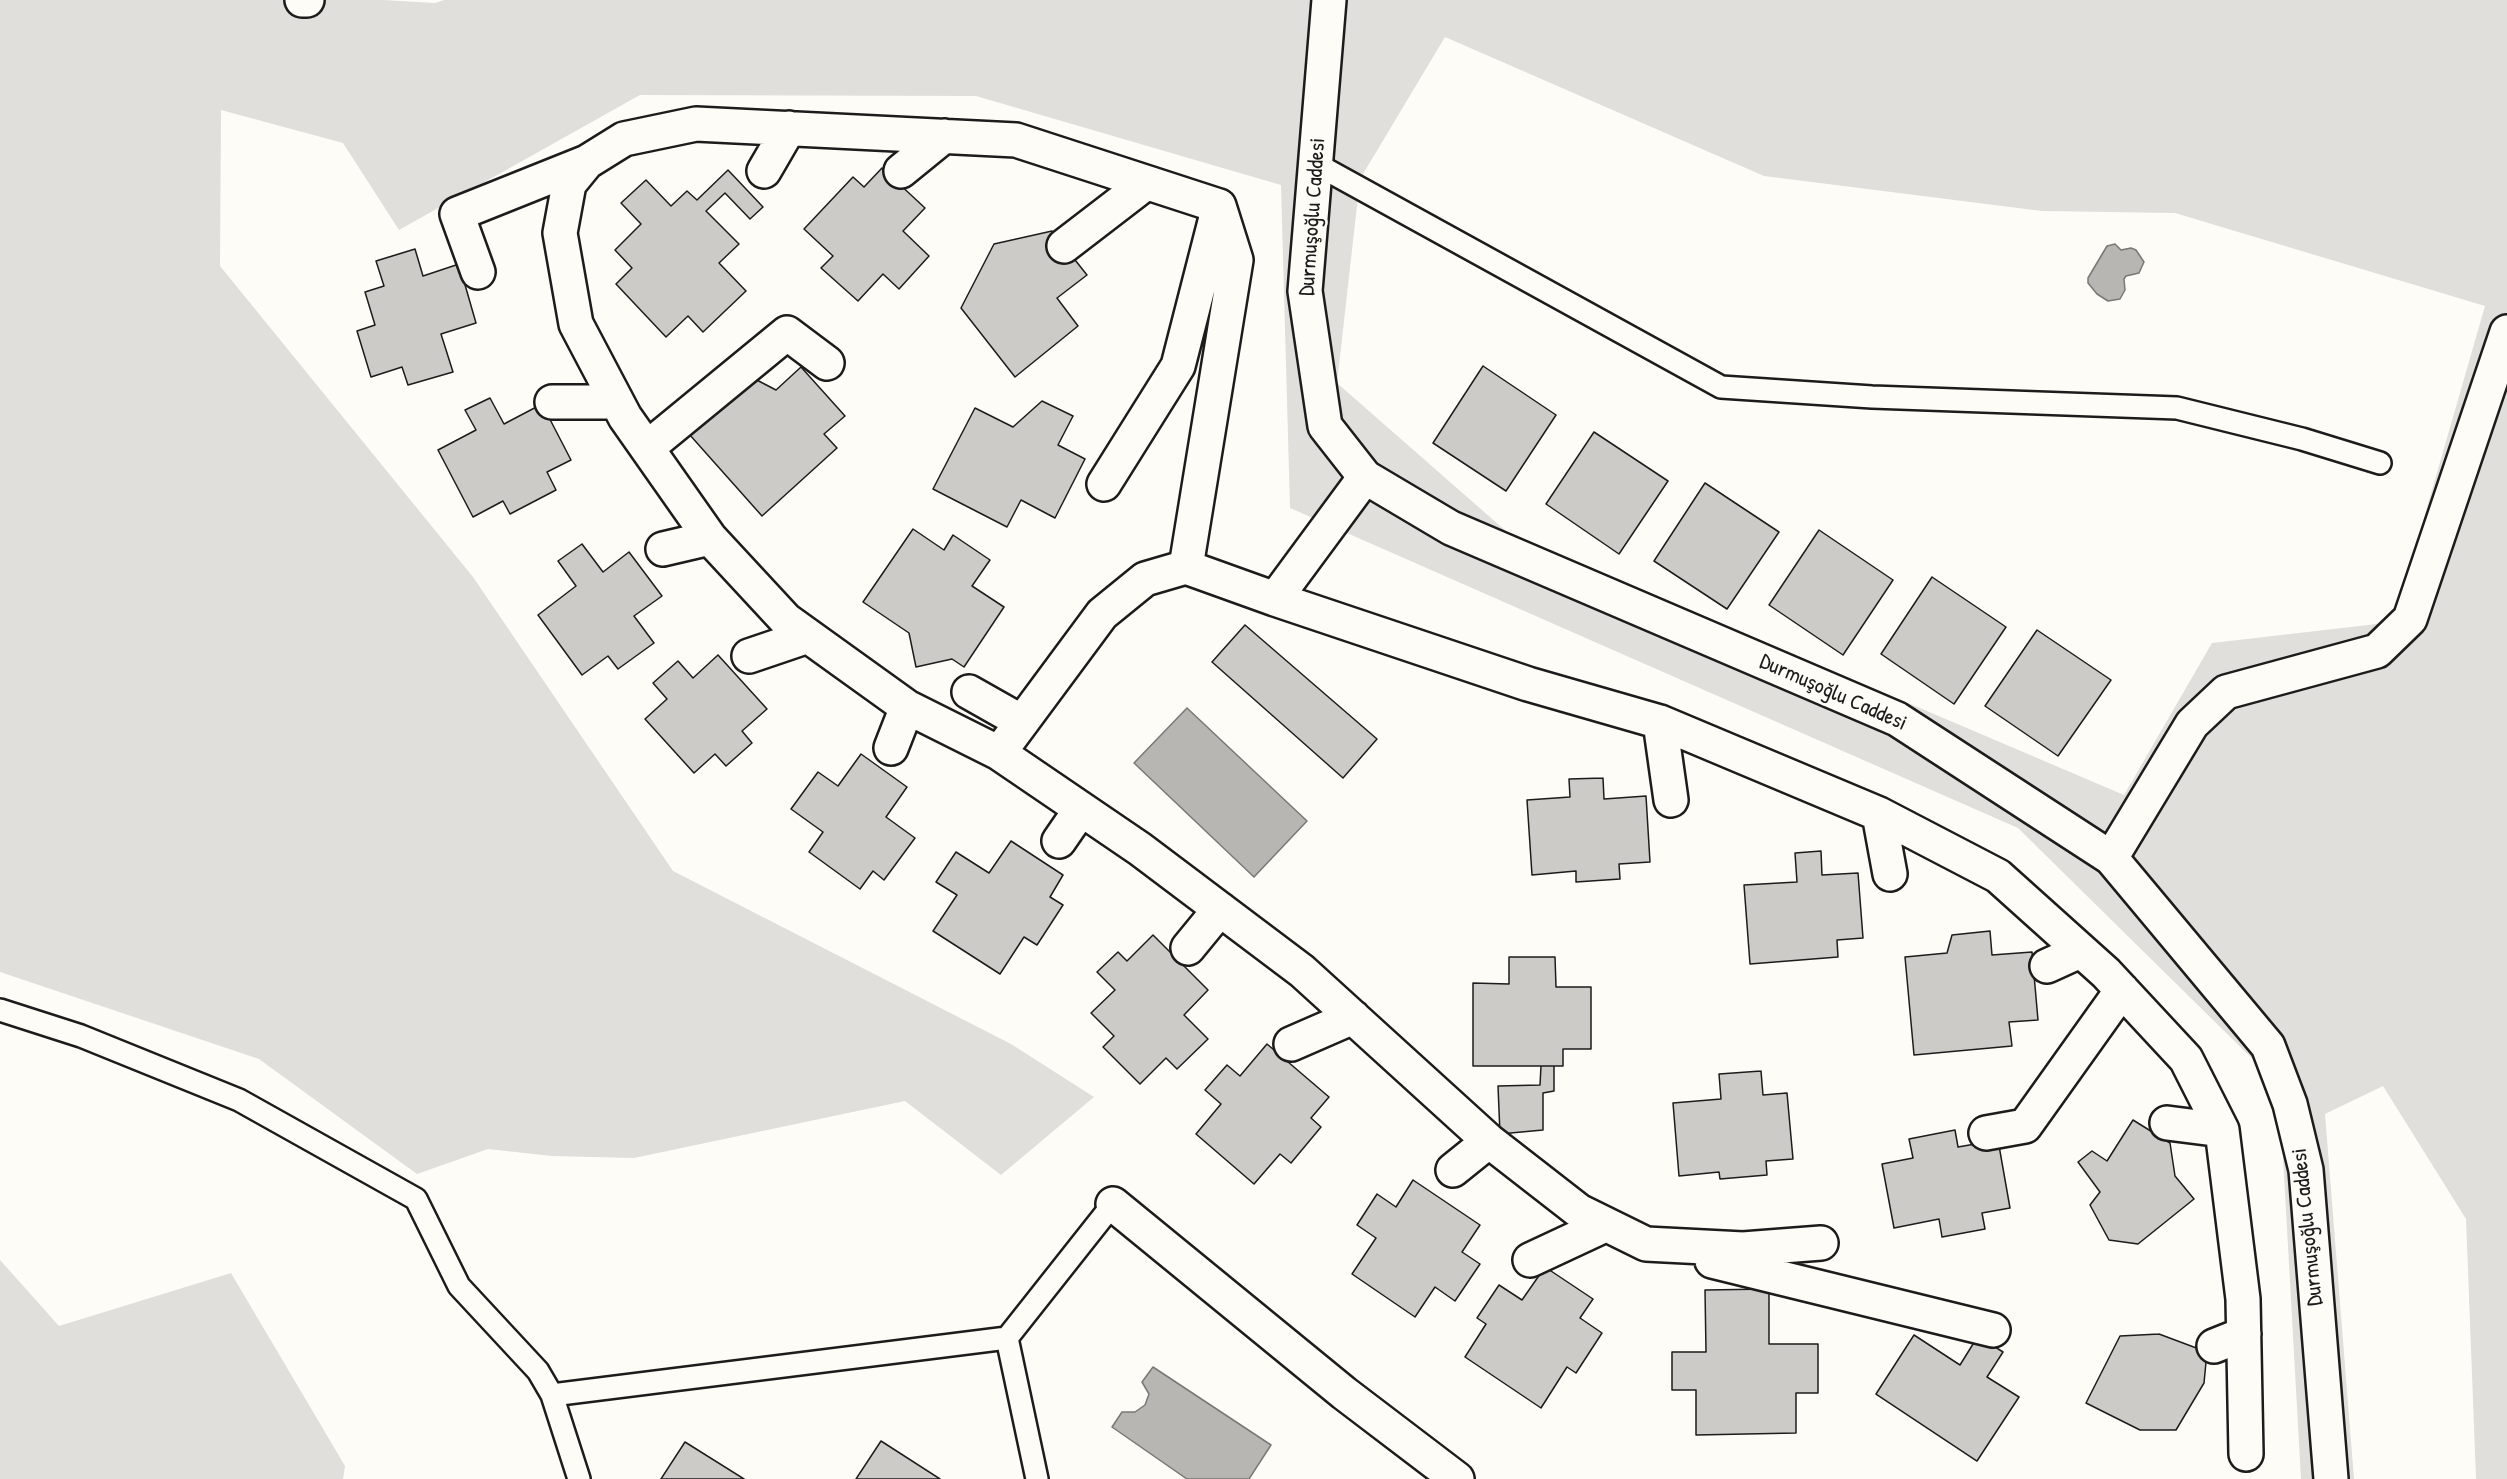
<!DOCTYPE html>
<html>
<head>
<meta charset="utf-8">
<style>
	body { margin:0 }
	canvas { display:block; background:#fdfcf7 }
</style>
</head>
<body>
<canvas width="2507" height="1479"></canvas>
<script>
const ctx = document.querySelector('canvas').getContext('2d');
ctx.lineJoin = 'round';
function paint(path, color) {
  ctx.fillStyle = color;
  ctx.fill(path, 'evenodd');
}
function poly(rows) {
  const path = new Path2D();
  for (const r of rows) {
    path.moveTo(r[0], r[1]);
    for (let i = 2; i < r.length; i += 2) path.lineTo(r[i], r[i + 1]);
  }
  return path;
}
function strokePath(path, color, width, dash) {
  ctx.strokeStyle = color;
  ctx.lineWidth = width;
  ctx.lineCap = dash ? 'butt' : 'round';
  ctx.setLineDash(dash || []);
  ctx.stroke(path);
}
function write(font, color, halo, rows, align = 'center') {
  ctx.font = font + ' "Patrick Hand",sans-serif';
  ctx.lineWidth = 5;
  ctx.setLineDash([]);
  ctx.textBaseline = 'middle';
  ctx.strokeStyle = halo;
  ctx.fillStyle = color;
  for (const [text, x, y, turn = 0] of rows) {
    ctx.save();
    ctx.translate(x, y);
    ctx.rotate((+turn || 0) * Math.PI / 180);
    ctx.textAlign = isNaN(turn) ? turn : align;
    if (halo) ctx.strokeText(text, 0, 0);
    ctx.fillText(text, 0, 0);
    ctx.restore();
  }
}
const green = poly([
	[0,0,383,0,435,3,444,0,2507,0,2507,1479,2476,1479,2466,1219,2383,1086,2325,1114,2354,1479,2301,1479,2279,1085,2018,828,1290,508,1281,185,976,96,640,95,399,230,343,143,221,110,220,266,473,577,673,871,1011,1044,1094,1097,1001,1175,905,1101,634,1158,552,1156,488,1149,417,1174,259,1059,0,972],
	[1445,37,1764,176,2042,211,2175,213,2485,306,2394,622,2212,643,2124,795,1507,532,1337,383,1360,179],
	[0,1260,59,1326,231,1273,345,1466,343,1479,0,1479]
]);
const water = poly([
	[2115,244,2121,250,2131,248,2136,250,2144,262,2139,273,2126,276,2124,279,2125,290,2120,299,2108,301,2097,294,2088,283,2088,278,2107,246,2115,244],
	[1187,708,1307,821,1254,877,1134,763,1187,708],
	[1153,1367,1271,1445,1249,1479,1187,1479,1112,1427,1122,1412,1135,1412,1145,1405,1149,1394,1142,1382,1153,1367]
]);
const building = poly([
	[882,168,925,208,903,231,929,256,899,289,883,274,858,301,821,268,833,256,804,229,853,177,864,187,882,168],
	[728,170,763,207,750,219,725,193,706,211,739,244,719,263,746,291,703,332,688,316,666,337,616,284,632,268,615,250,641,224,621,203,646,180,671,206,687,191,697,200,728,170],
	[1052,231,1087,275,1057,298,1078,326,1015,377,961,308,994,244,1052,231],
	[415,249,423,276,459,264,476,323,441,334,453,372,408,385,402,367,371,377,357,331,375,325,365,292,384,286,376,261,415,249],
	[1483,366,1556,415,1506,491,1433,443,1483,366],
	[801,367,845,416,824,434,837,448,762,516,689,434,751,377,776,390,801,367],
	[490,398,504,424,542,404,571,460,547,472,556,490,510,514,503,501,473,517,438,450,476,430,465,410,490,398],
	[1042,401,1073,416,1058,445,1085,459,1055,518,1021,500,1007,527,933,489,975,408,1013,427,1042,401],
	[1594,432,1668,481,1619,554,1546,504,1594,432],
	[1705,483,1779,532,1727,609,1654,561,1705,483],
	[913,529,944,550,953,535,990,560,972,586,1004,607,964,667,952,659,916,667,909,633,863,602,913,529],
	[1819,530,1893,580,1843,655,1769,605,1819,530],
	[582,544,603,572,629,552,662,596,634,616,654,643,618,669,608,656,582,675,538,615,576,586,558,561,582,544],
	[1932,577,2006,627,1954,704,1881,654,1932,577],
	[1245,625,1377,739,1343,778,1212,662,1245,625],
	[2037,630,2111,680,2058,756,1985,706,2037,630],
	[718,655,767,709,742,731,752,743,726,766,715,754,694,773,645,719,667,699,653,683,678,661,693,678,718,655],
	[861,754,907,787,886,817,915,838,884,880,873,871,860,889,809,852,823,832,791,809,818,772,838,786,861,754],
	[1603,778,1604,799,1646,796,1650,862,1619,864,1620,879,1576,882,1576,871,1532,875,1527,800,1570,797,1569,779,1603,778],
	[1011,841,1063,875,1050,897,1063,905,1037,945,1024,937,1000,974,933,931,957,895,936,882,956,852,989,873,1011,841],
	[1821,851,1822,875,1858,873,1863,938,1837,940,1838,957,1750,964,1744,885,1797,882,1795,853,1821,851],
	[1990,931,1992,955,2032,952,2038,1020,2009,1022,2012,1046,1914,1055,1905,957,1947,953,1952,935,1990,931],
	[1153,935,1208,990,1184,1015,1208,1039,1177,1069,1166,1058,1140,1084,1103,1047,1114,1036,1091,1013,1115,990,1097,972,1118,952,1127,961,1153,935],
	[1509,957,1555,957,1556,987,1591,987,1591,1049,1563,1049,1563,1066,1473,1066,1473,983,1509,984,1509,957],
	[1267,1044,1329,1097,1311,1118,1321,1127,1291,1163,1280,1154,1254,1184,1196,1134,1221,1104,1205,1090,1227,1065,1240,1076,1267,1044],
	[1541,1066,1554,1066,1554,1091,1543,1093,1543,1130,1500,1134,1498,1086,1540,1085,1541,1066],
	[1761,1071,1763,1095,1787,1093,1793,1159,1766,1161,1767,1175,1720,1179,1719,1172,1679,1176,1673,1103,1721,1099,1719,1074,1761,1071],
	[2133,1120,2170,1143,2175,1176,2194,1199,2138,1244,2109,1240,2090,1205,2100,1192,2078,1162,2092,1151,2107,1161,2133,1120],
	[1955,1130,1958,1147,1998,1140,2010,1208,1982,1213,1985,1229,1942,1237,1939,1219,1894,1228,1882,1164,1913,1158,1909,1139,1955,1130],
	[1413,1180,1480,1225,1462,1252,1480,1264,1455,1301,1435,1287,1415,1317,1352,1274,1376,1238,1357,1225,1377,1194,1396,1207,1413,1180],
	[1545,1267,1593,1299,1580,1318,1602,1333,1576,1373,1567,1367,1541,1408,1465,1357,1486,1324,1477,1318,1499,1285,1522,1300,1545,1267],
	[1769,1289,1769,1344,1818,1344,1818,1393,1796,1393,1796,1433,1696,1435,1696,1390,1672,1390,1672,1352,1706,1352,1705,1290,1769,1289],
	[2159,1334,2207,1352,2204,1383,2176,1430,2140,1430,2086,1403,2120,1336,2159,1334],
	[1914,1335,1960,1365,1978,1336,2003,1352,1987,1377,2019,1397,1977,1461,1876,1394,1914,1335],
	[881,1441,940,1479,856,1479,881,1441],
	[685,1442,744,1479,661,1479,685,1442]
]);
const service = poly([
	[1316,164,1721,387,1872,397,2177,408,2302,439,2380,463],
	[0,1010,81,1036,239,1100,416,1199,459,1286,538,1371,552,1395,579,1479],
	[552,1395,1007,1338],
	[1037,1479,1007,1338,1113,1204]
]);
const minor = poly([
	[302,0,307,0],
	[764,171,789,128],
	[901,171,944,136],
	[1064,246,1146,183],
	[478,272,457,214,587,162],
	[552,402,617,402],
	[647,448,787,333,827,363],
	[1365,477,1275,599,1528,684,1660,722,1879,814,1998,876,2106,973,2186,1059,2222,1130,2243,1299,2246,1454],
	[1104,484,1178,366,1219,206],
	[663,549,710,538],
	[1275,599,1186,567,1145,579,1102,614,999,753,1140,849,1302,971,1489,1141,1579,1211,1646,1244,1743,1249,1821,1243],
	[749,656,808,636],
	[969,692,1022,722],
	[1660,722,1671,800],
	[891,748,907,707],
	[999,753,907,707,786,620,710,538,625,417,576,324,560,233,569,184,587,162,624,139,696,124,1016,140,1219,206,1236,260,1186,567],
	[1879,814,1890,874],
	[1059,841,1081,809],
	[2111,858,2192,724,2226,692,2377,651,2410,619,2507,332],
	[1188,948,1220,909],
	[2047,966,2080,951],
	[1291,1044,1353,1017],
	[2167,1123,2222,1130],
	[1986,1133,2025,1126,2122,990],
	[1453,1170,1489,1141],
	[1113,1204,1344,1393,1457,1479],
	[1530,1260,1605,1225],
	[1712,1261,1993,1330],
	[2214,1346,2244,1334]
]);
const tertiary = poly([
	[1329,0,1305,291,1325,426,1365,477,1451,528,1897,719,2111,858,2268,1046,2290,1104,2306,1170,2331,1479]
]);
const streetNames = [
	["Durmuşoğlu Caddesi",1313,217,-86],
	["Durmuşoğlu Caddesi",1833,693,24],
	["Durmuşoğlu Caddesi",2308,1227,-96]
];
paint(green, '#e0dfdb');
paint(water, '#b7b6b2');
strokePath(water, '#797876', 1.5);
paint(building, '#cccbc8');
strokePath(building, '#1c1c1c', 1.5);
strokePath(service, '#1c1c1c', 26);
strokePath(minor, '#1c1c1c', 38);
strokePath(tertiary, '#1c1c1c', 38);
strokePath(service, '#fdfcf7', 21);
strokePath(minor, '#fdfcf7', 33);
strokePath(tertiary, '#fdfcf7', 33);
write('22px', '#1c1c1c', '#fdfcf7', streetNames);
</script>
</body>
</html>
